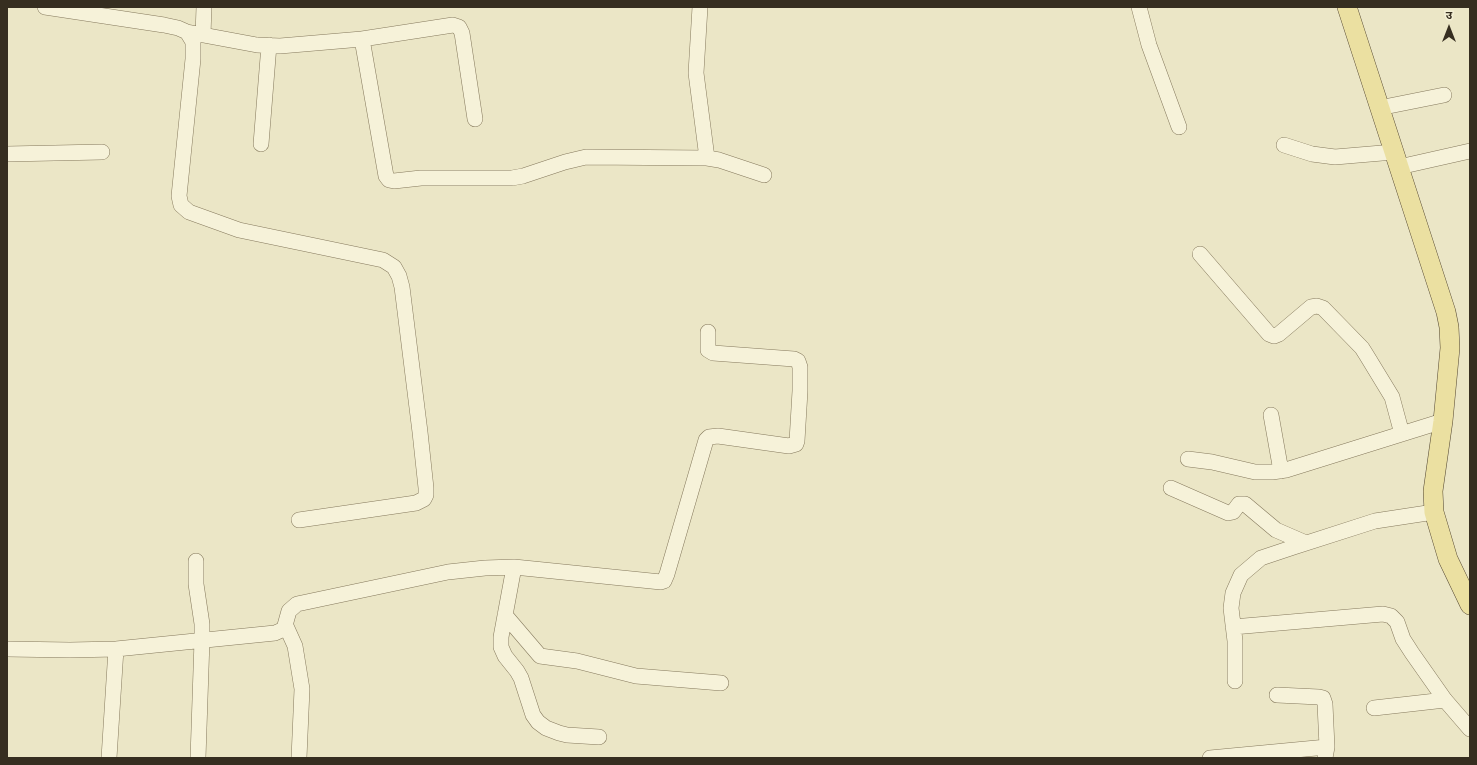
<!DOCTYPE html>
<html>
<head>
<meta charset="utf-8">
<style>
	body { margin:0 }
	#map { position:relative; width:1477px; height:765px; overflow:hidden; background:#ebe6c6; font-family:Spectral,"Noto Sans Devanagari",serif }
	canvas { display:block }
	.frame { position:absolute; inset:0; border:8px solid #362e20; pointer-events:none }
	.north { position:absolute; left:1429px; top:8px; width:40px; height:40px; -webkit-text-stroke:3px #f3efd5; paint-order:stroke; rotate:0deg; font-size:11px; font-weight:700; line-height:16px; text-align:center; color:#362e20 }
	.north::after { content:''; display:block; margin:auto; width:14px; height:18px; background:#362e20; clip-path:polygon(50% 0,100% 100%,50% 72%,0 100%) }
</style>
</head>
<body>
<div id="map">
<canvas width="1477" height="765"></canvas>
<div class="frame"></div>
<div class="north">उ</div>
</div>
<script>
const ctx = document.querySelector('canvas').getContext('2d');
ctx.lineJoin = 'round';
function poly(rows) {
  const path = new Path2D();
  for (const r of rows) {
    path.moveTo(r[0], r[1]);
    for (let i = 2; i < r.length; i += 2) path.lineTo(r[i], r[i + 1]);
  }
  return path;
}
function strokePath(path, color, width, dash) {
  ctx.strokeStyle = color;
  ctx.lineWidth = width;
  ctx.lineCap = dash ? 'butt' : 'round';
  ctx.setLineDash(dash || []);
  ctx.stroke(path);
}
const minor = poly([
	[45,7,164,25,178,28,187,32,193,42,193,59,179,196,181,205,189,212,239,230,383,260,394,267,399,276,402,287,420,432,426,488,426,495,424,499,416,503,299,520],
	[700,7,696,73,707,158],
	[1139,7,1149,45,1179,127],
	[187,32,257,45,280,46,362,39,453,25,459,27,462,33,475,119],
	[203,35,204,7],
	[362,39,386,176,389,180,394,181,421,178,512,178,523,176,565,162,586,157,707,158,719,160,764,175],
	[1379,108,1444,95],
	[261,144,269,45],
	[1284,145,1312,154,1335,157,1394,152],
	[7,154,102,152],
	[1399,167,1470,151],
	[1200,254,1269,334,1274,336,1279,334,1311,307,1317,306,1323,308,1362,348,1367,356,1392,397,1402,434],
	[1271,415,1281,471],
	[1188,459,1212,462,1255,472,1272,472,1286,470,1443,421],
	[1171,488,1228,513,1233,512,1239,504,1245,504,1276,530,1306,543],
	[196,561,196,584,202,624,202,640,198,758],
	[514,567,501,637,501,647,505,656,517,671,521,678,533,715,538,722,546,728,559,733,567,735,599,737],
	[505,615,540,656,577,661,636,676,721,683],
	[286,626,295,646,302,689,299,758],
	[1233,627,1383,614,1391,616,1397,622,1403,639,1412,653,1445,700,1470,729],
	[7,649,70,650,116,649,275,633,284,629,289,611,297,604,448,572,485,568,514,567,661,582,664,581,667,574,706,440,709,437,718,436,789,446,796,444,797,441,800,391,800,367,798,361,794,359,713,353,708,350,708,332],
	[1235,681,1235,641,1231,608,1233,593,1241,575,1261,558,1294,547,1375,521,1434,512],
	[1277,695,1319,697,1323,698,1325,704,1327,747,1325,758],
	[1374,708,1445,700],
	[109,758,116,649],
	[1210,758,1327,747]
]);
const major = poly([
	[1347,7,1446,312,1449,327,1450,348,1443,421,1433,491,1434,512,1448,559,1470,605]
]);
strokePath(minor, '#85795d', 16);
strokePath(major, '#534631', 20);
strokePath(minor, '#f6f2d9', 15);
strokePath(major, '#ebe0a1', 19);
</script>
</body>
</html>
